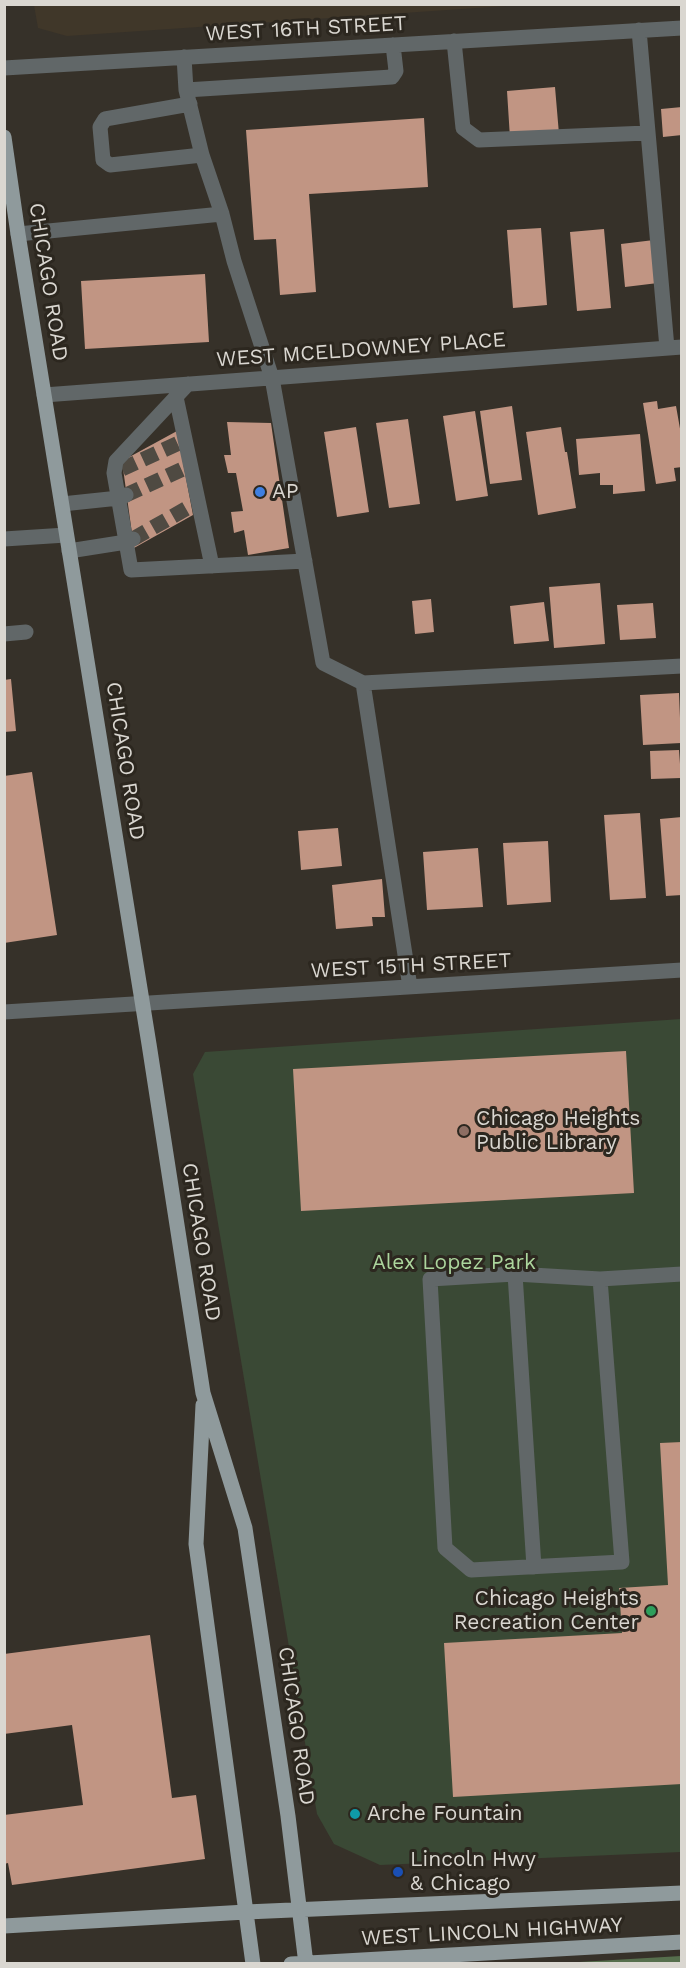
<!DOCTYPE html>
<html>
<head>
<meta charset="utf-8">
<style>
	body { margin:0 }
	#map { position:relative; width:686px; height:1968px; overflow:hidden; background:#363129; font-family:"Work Sans",sans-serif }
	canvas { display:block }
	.frame { position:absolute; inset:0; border:6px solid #dad7d1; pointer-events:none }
</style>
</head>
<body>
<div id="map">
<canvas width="686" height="1968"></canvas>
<div class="frame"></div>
</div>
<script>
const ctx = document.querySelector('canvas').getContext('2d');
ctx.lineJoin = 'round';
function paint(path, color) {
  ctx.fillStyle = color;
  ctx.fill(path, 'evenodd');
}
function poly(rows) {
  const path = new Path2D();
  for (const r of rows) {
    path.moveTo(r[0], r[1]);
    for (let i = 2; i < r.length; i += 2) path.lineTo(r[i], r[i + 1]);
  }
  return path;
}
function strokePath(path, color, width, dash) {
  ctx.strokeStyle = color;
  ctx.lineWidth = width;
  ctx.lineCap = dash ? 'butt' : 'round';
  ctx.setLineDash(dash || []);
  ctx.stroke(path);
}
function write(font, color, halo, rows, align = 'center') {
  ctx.font = font + ' "Work Sans",sans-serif';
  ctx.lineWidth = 6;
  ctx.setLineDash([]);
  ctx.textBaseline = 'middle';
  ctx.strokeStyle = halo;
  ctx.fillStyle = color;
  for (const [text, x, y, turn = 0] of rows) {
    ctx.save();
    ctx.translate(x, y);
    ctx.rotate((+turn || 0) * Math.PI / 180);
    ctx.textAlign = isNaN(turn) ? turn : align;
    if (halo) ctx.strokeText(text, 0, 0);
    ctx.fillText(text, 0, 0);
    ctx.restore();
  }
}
const built = poly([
	[34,5,34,4,520,5,67,36,38,28]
]);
const green = poly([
	[681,1019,681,1852,380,1865,334,1844,317,1814,193,1074,205,1052]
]);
const forest = poly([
	[681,1956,681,1963,562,1963]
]);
const building = poly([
	[555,87,559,134,510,138,507,91],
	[682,107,682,135,663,137,661,109],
	[424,118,428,187,309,194,316,292,280,295,276,239,254,240,246,130],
	[541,228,547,305,513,308,507,230],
	[604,229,611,308,577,311,570,232],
	[654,240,658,283,625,287,621,244],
	[205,274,209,342,85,349,81,281],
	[657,401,658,409,676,406,682,440,682,467,674,468,676,481,656,484,643,403],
	[512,406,522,480,490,484,480,411],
	[475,411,488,496,456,501,443,416],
	[408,419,420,504,389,508,376,423],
	[227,422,271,423,289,548,248,555,244,530,234,533,231,512,243,511,236,473,228,473,224,455,231,455],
	[356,427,369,512,337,517,324,432],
	[561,427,565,452,567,452,576,508,538,515,526,432],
	[177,431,193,515,134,548,122,461],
	[640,434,645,491,613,494,613,485,600,485,600,473,579,475,576,439],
	[600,583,605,644,554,648,549,587],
	[431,599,434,632,415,634,412,601],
	[544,602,549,641,514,644,510,606],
	[653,603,656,638,620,640,617,605],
	[11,679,16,731,4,732,4,680],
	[679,693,681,743,643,745,640,695],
	[679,750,681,778,651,779,650,751],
	[32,772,57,935,4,943,4,776],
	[640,813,646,898,610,900,604,815],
	[682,817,682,895,666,896,660,819],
	[338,828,342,866,301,870,298,831],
	[548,841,551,902,507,905,503,843],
	[478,848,483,907,427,910,423,852],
	[382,879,385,917,372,917,373,926,336,929,332,885],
	[626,1051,634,1193,301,1211,293,1069],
	[682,1442,682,1784,453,1797,444,1643,622,1633,619,1588,668,1585,660,1443],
	[150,1635,172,1798,196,1795,205,1859,12,1885,8,1863,4,1864,4,1815,83,1805,72,1725,4,1734,4,1654]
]);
const minorTunnel = poly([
	[122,469,179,443],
	[126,495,183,469],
	[133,539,189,507]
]);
const minor = poly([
	[639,30,667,348],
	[454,41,463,128,479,140,647,133],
	[184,57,186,90,202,155,222,214,234,261,272,378,323,663,363,683,410,987],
	[4,68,682,28],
	[186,90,392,77,396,71,393,45],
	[190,104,105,119,100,127,103,160,110,165,202,155],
	[18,234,222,214],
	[188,384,116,461,114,473,131,570,305,561],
	[44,395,682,347],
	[176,397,212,566],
	[62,504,119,498,126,495],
	[4,539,66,535],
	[69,551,126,542,133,539],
	[4,634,26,632],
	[363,683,682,666],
	[4,1012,682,970],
	[515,1274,534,1567],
	[600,1279,622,1562,471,1570,445,1548,430,1279,515,1274,600,1279,682,1274]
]);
const major = poly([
	[4,137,18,234,149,1044,203,1393,245,1528,288,1816,306,1964],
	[203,1405,196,1544,253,1964],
	[4,1926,246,1912,682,1893],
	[291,1964,682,1942]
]);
const markers = [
	[260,492,6,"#3f7fe0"],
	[464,1131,6,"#8d6e63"],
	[651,1611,6,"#2e9e5b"],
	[355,1814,6,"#0f9aa8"],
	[398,1872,6,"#1a4fb4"]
];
const streetNames = [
	["WEST 16TH STREET",306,29,-3],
	["CHICAGO ROAD",48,282,81],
	["WEST MCELDOWNEY PLACE",361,350,-4],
	["CHICAGO ROAD",125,761,81],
	["WEST 15TH STREET",411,966,-3],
	["CHICAGO ROAD",201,1242,81],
	["CHICAGO ROAD",296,1726,82],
	["WEST LINCOLN HIGHWAY",492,1932,-3]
];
const poiNames = [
	["AP",272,492],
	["Chicago Heights",476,1119],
	["Public Library",476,1143],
	["Chicago Heights",639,1599,"right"],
	["Recreation Center",639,1623,"right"],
	["Arche Fountain",367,1814],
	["Lincoln Hwy",410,1860],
	["& Chicago",410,1884]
];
const parkNames = [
	["Alex Lopez Park",454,1263]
];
paint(built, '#403729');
paint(green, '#3a4935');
paint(forest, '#566f4d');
paint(building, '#c19583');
strokePath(minorTunnel, '#4f4a42', 15, [15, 8]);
strokePath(minor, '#616768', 15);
strokePath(major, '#8f9a9c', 15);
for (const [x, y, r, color] of markers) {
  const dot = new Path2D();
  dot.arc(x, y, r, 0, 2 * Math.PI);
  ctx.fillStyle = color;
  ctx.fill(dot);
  strokePath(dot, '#2c271f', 2);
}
write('21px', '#dad7d1', '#2c271f', streetNames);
write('21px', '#dad7d1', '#2c271f', poiNames, 'left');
write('21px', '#acd69d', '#2c271f', parkNames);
</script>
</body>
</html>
